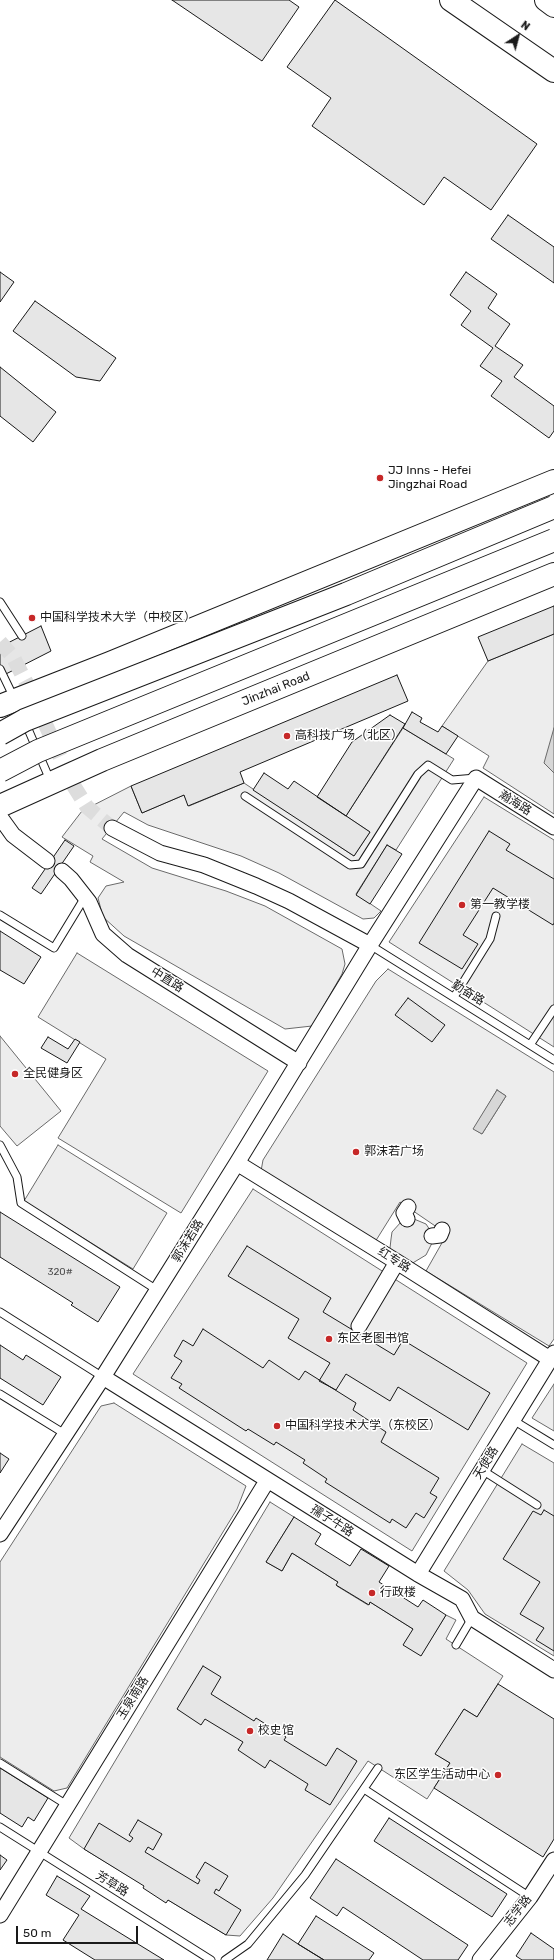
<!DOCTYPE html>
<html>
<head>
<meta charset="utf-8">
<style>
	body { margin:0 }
	#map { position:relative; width:554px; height:1960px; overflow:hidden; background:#fff; font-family:Rubik,sans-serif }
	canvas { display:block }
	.north { position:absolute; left:498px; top:16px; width:40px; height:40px; -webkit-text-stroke:3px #fff; paint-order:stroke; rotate:36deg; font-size:11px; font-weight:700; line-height:16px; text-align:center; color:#1a1a1a }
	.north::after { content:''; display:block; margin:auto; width:14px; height:18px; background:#1a1a1a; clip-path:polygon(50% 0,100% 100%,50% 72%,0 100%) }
	.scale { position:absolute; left:16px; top:1926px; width:122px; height:18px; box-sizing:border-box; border:2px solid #1a1a1a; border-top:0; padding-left:5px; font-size:12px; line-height:14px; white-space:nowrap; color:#1a1a1a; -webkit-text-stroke:3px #fff; paint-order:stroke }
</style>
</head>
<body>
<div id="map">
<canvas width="554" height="1960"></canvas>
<div class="north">N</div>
<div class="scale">50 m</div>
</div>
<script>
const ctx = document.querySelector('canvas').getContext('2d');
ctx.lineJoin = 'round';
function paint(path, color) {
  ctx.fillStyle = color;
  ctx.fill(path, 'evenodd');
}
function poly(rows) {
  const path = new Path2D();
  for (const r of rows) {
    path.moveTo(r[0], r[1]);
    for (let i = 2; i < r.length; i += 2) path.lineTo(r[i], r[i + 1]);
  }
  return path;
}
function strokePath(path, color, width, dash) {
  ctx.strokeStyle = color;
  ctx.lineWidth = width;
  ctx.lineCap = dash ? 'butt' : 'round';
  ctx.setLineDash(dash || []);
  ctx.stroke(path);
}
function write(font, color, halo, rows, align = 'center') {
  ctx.font = font + ' Rubik,"Noto Sans SC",sans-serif';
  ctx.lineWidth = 3;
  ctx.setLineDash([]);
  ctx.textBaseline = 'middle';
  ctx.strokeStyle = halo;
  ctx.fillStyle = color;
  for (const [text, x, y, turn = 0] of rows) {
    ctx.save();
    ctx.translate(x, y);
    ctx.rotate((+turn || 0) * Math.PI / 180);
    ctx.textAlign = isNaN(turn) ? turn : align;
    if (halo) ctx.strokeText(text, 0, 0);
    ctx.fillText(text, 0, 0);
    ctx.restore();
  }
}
const built = poly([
	[554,634,554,814,483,768,489,756,442,726,488,661,554,634],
	[403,728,454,759,396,850,387,845,356,894,381,911,374,918,363,919,279,873,241,856,148,825,124,812,102,839,152,868,226,891,265,906,342,949,345,964,342,974,312,1026,285,1029,124,936,103,917,98,898,106,886,124,882,90,862,93,856,62,837,82,811,131,786,142,813,184,795,189,806,244,783,354,856,370,832,346,816,403,728],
	[484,797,554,840,554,1047,389,942,484,797],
	[77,953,268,1071,181,1213,58,1138,106,1059,38,1017,77,953],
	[388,969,554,1072,554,1339,549,1346,426,1271,447,1234,400,1202,375,1242,261,1171,263,1160,376,981,388,969],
	[497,1090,506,1096,482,1134,474,1129,497,1090],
	[0,1036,61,1111,17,1146,0,1126,0,1036],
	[58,1145,167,1213,133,1269,24,1201,58,1145],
	[253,1189,527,1363,412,1551,133,1374,253,1189],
	[414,1219,426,1224,430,1230,432,1243,426,1255,406,1267,389,1257,391,1239,392,1232,401,1222,414,1219],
	[554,1384,554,1431,532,1418,554,1384],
	[114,1403,246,1486,237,1509,67,1788,54,1791,0,1757,0,1562,101,1406,114,1403],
	[522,1444,554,1463,554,1656,485,1614,468,1590,444,1571,522,1444],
	[270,1502,294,1517,266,1562,282,1571,292,1553,338,1582,337,1586,368,1605,370,1602,413,1629,421,1655,446,1615,456,1620,446,1639,503,1676,477,1717,464,1709,436,1754,450,1763,427,1799,368,1761,273,1898,240,1936,226,1935,84,1849,69,1838,270,1502]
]);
const water = poly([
	[554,728,554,773,544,763,554,728],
	[497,1090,506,1096,482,1134,473,1129,497,1090]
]);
const building = poly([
	[172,0,289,0,299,7,262,61,172,0],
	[335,0,537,144,491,210,444,177,424,205,312,126,331,98,287,67,335,0],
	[508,215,554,247,554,283,491,239,508,215],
	[0,272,14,282,0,302,0,272],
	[466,272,497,294,488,308,510,324,495,346,523,365,514,377,554,406,554,431,549,438,491,396,502,381,480,366,493,348,461,325,471,311,450,295,466,272],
	[35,301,116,358,100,381,76,377,13,331,35,301],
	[0,367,56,412,33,442,0,416,0,367],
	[554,606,554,634,488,661,478,637,554,606],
	[41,626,51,651,0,677,0,647,41,626],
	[397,675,408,701,240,772,244,783,188,806,184,795,142,813,131,786,397,675],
	[412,712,422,718,420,722,438,732,442,726,458,736,446,754,403,728,412,712],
	[390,715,405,724,346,816,317,797,352,742,390,715],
	[264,773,288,789,294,781,370,832,354,856,253,790,264,773],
	[489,831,510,844,506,850,554,879,554,923,553,925,493,888,463,935,478,944,462,969,419,943,489,831],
	[65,840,74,846,41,894,32,888,65,840],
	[387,845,402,854,370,904,356,895,387,845],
	[0,931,41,957,24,984,0,970,0,931],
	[408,998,445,1025,432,1042,395,1015,408,998],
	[48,1037,68,1049,75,1039,80,1042,67,1063,41,1048,48,1037],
	[0,1212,120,1287,98,1322,71,1305,73,1303,0,1257,0,1212],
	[247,1246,331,1298,323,1312,394,1355,403,1340,490,1393,468,1430,398,1387,390,1401,346,1374,336,1390,319,1381,330,1363,288,1338,299,1319,228,1276,247,1246],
	[203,1329,263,1368,269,1360,299,1380,305,1371,356,1403,353,1410,386,1432,381,1442,439,1478,430,1493,437,1497,424,1518,416,1513,406,1528,392,1519,390,1523,325,1482,327,1479,303,1463,305,1460,276,1442,274,1445,248,1429,246,1431,179,1388,182,1384,171,1378,182,1361,174,1356,183,1340,193,1346,203,1329],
	[0,1345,23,1360,26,1355,61,1377,43,1405,0,1378,0,1345],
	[0,1453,9,1459,0,1473,0,1453],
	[544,1510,554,1516,554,1651,536,1640,544,1628,520,1614,540,1582,503,1559,533,1511,541,1515,544,1510],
	[294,1517,321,1534,315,1544,350,1566,361,1549,389,1566,379,1582,418,1607,423,1600,446,1615,421,1656,403,1645,413,1629,370,1602,369,1605,336,1585,338,1582,292,1553,282,1571,266,1562,294,1517],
	[203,1666,221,1677,211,1694,254,1721,256,1718,286,1737,284,1740,326,1766,337,1748,357,1761,330,1805,305,1790,308,1784,270,1760,265,1768,238,1750,243,1742,205,1719,201,1725,177,1709,203,1666],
	[498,1684,554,1719,554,1839,543,1857,434,1788,450,1763,435,1754,464,1709,477,1717,498,1684],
	[0,1768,48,1798,34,1821,28,1817,22,1827,0,1813,0,1768],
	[389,1818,507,1894,492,1917,374,1841,389,1818],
	[138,1820,162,1834,153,1850,148,1847,145,1852,198,1884,200,1880,196,1877,205,1862,228,1876,219,1891,216,1889,214,1893,241,1910,226,1935,168,1900,166,1903,143,1888,144,1886,84,1849,99,1823,130,1842,133,1838,129,1835,138,1820],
	[0,1855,7,1860,0,1870,0,1855],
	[336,1859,468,1945,458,1960,423,1960,343,1907,337,1916,310,1898,336,1859],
	[57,1876,90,1896,81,1909,164,1960,95,1960,63,1940,79,1915,46,1895,57,1876],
	[316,1916,374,1953,369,1960,324,1960,298,1944,316,1916],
	[531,1933,554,1949,554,1960,522,1960,516,1956,531,1933],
	[283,1934,298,1944,324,1960,267,1960,283,1934]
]);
const streetTunnel = poly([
	[0,642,13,657,29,688,72,783,87,807,112,828]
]);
const lane = poly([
	[0,602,22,636],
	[0,669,14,698],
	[25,722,50,780],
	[245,796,350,865,361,864,418,774,428,765,452,780,476,778],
	[0,915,54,948,85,897],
	[370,945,554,1060],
	[454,997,490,939,496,916],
	[530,1045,554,1009],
	[0,1145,17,1177,21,1203,157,1290],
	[0,1312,103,1377],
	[0,1394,65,1434],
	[513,1420,554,1445],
	[482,1470,537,1505],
	[456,1645,472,1618],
	[0,1763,67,1805],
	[364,1789,530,1897],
	[0,1827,211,1960],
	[225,1960,248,1944,305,1875,378,1768]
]);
const street = poly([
	[0,817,13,835,47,861],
	[112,828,160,853,204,865,256,886,289,901,370,945],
	[62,871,71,879,89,902,103,934,127,955,299,1063],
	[237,1163,397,1262,550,1359],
	[407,1219,404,1213,408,1207],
	[432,1236,440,1235,442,1230],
	[359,1326,397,1262],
	[103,1377,418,1574,462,1599,472,1618,554,1670],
	[0,1534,103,1377,237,1163,370,945,476,778,554,827],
	[418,1574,554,1353],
	[0,1915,267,1481],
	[480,1960,530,1897,554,1860]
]);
const primary = poly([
	[451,0,554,71],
	[546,0,554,6]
]);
const highway = poly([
	[0,706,110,663,554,481],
	[0,806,102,760,554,574]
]);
const highwayBridge = poly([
	[0,734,25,720,346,594,554,507],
	[0,771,38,751,554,540]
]);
const markers = [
	[380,478,4,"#c62828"],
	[32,618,4,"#c62828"],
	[287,736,4,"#c62828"],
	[462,905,4,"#c62828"],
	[15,1074,4,"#c62828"],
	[356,1152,4,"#c62828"],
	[329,1339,4,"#c62828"],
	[277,1426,4,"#c62828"],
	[372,1593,4,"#c62828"],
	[250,1731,4,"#c62828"],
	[498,1775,4,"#c62828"]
];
const numberNames = [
	["320#",60,1272]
];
const poiNames = [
	["JJ Inns - Hefei",388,471],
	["Jingzhai Road",388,485],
	["中国科学技术大学（中校区）",40,618],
	["高科技广场（北区）",295,736],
	["第一教学楼",470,905],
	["全民健身区",23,1074],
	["郭沫若广场",364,1152],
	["东区老图书馆",337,1339],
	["中国科学技术大学（东校区）",285,1426],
	["行政楼",380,1593],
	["校史馆",258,1731],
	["东区学生活动中心",490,1775,"right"]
];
const streetNames = [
	["Jinzhai Road",276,689,-22],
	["瀚海路",515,803,32],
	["中直路",167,980,32],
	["勤奋路",468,993,32],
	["郭沫若路",188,1241,-58],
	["红专路",394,1260,32],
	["天使路",486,1463,-58],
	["孺子牛路",332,1521,32],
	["玉泉南路",133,1698,-58],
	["芳草路",112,1884,32],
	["志学路",518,1911,-52]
];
paint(built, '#ededed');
strokePath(built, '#6a6a6a', 1);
paint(water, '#d7d7d7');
strokePath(water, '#6a6a6a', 1);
paint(building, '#e6e6e6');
strokePath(building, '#1a1a1a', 1);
strokePath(streetTunnel, '#ddd', 15, [15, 8]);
strokePath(lane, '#1a1a1a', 9);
strokePath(street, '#1a1a1a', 17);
strokePath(primary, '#1a1a1a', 24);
strokePath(highway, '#1a1a1a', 24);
strokePath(lane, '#fff', 7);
strokePath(street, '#fff', 15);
strokePath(primary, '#fff', 22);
strokePath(highway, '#fff', 22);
strokePath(highwayBridge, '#1a1a1a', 24, []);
strokePath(highwayBridge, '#fff', 22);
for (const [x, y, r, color] of markers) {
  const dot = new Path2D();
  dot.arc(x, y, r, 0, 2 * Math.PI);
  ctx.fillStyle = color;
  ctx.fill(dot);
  strokePath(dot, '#fff', 1.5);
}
write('10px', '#4d4d4d', null, numberNames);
write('12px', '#1a1a1a', '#fff', poiNames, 'left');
write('12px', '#1a1a1a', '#fff', streetNames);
</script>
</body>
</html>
